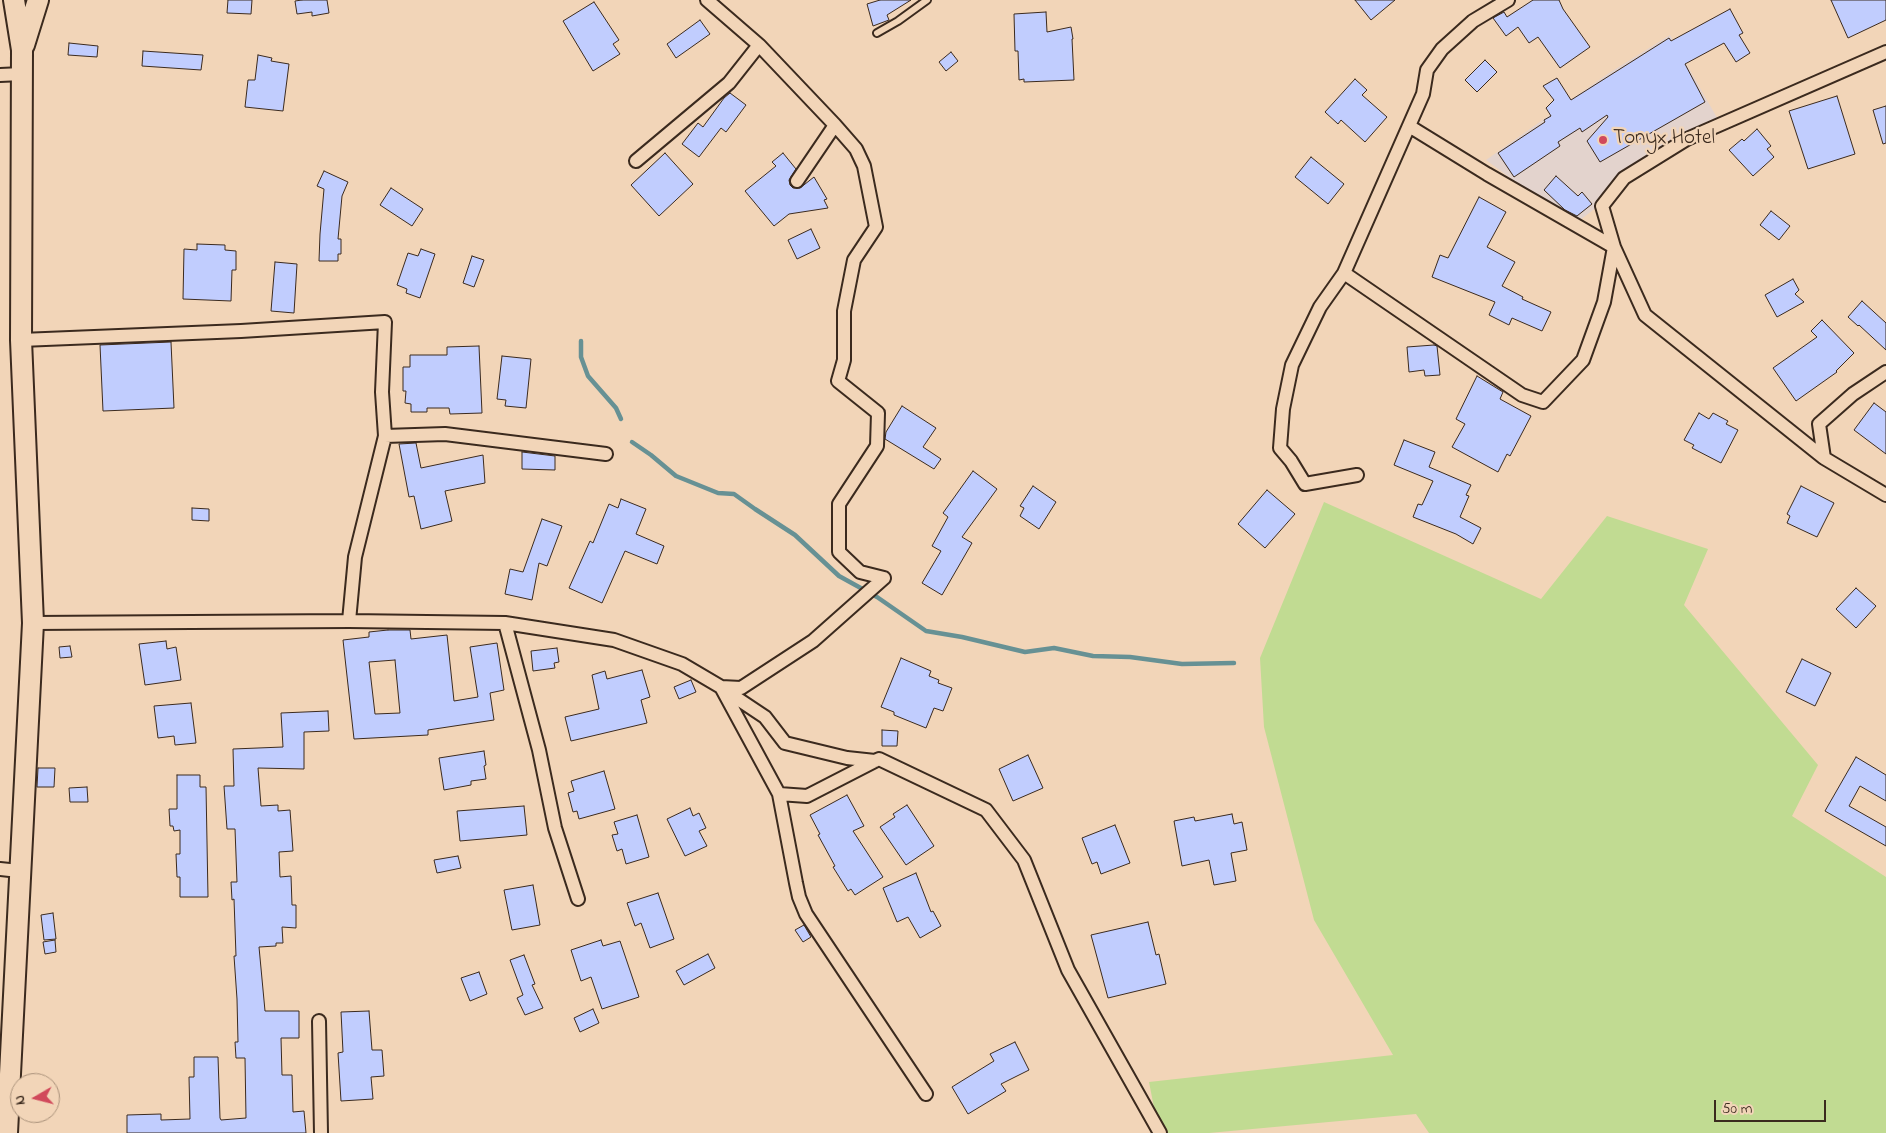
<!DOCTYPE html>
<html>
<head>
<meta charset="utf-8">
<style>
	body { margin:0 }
	#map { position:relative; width:1886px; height:1133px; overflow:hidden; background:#f2d5b8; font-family:"Indie Flower",sans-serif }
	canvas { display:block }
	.north { position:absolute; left:10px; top:1073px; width:50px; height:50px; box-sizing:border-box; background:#f2d5b8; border:1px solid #a9917a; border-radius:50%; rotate:262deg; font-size:14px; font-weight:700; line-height:20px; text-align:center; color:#3b2a1e }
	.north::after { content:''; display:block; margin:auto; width:18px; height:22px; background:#d1495b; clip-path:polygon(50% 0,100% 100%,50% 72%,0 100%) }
	.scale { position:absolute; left:1714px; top:1100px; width:112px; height:22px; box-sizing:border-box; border:2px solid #3b2a1e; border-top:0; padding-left:6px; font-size:15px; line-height:18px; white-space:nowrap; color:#3b2a1e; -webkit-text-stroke:4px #f2d5b8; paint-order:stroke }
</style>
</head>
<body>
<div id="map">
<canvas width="1886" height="1133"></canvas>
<div class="north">N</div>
<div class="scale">50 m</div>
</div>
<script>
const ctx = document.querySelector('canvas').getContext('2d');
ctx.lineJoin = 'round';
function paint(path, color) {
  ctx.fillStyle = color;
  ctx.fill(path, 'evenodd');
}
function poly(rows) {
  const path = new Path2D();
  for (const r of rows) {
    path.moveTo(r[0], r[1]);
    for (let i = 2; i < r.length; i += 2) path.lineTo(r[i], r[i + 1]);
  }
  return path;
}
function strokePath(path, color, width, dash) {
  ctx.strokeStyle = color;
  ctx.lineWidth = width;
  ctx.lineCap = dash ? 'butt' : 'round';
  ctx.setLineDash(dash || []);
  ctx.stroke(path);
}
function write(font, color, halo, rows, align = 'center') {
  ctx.font = font + ' "Indie Flower",sans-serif';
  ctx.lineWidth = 4.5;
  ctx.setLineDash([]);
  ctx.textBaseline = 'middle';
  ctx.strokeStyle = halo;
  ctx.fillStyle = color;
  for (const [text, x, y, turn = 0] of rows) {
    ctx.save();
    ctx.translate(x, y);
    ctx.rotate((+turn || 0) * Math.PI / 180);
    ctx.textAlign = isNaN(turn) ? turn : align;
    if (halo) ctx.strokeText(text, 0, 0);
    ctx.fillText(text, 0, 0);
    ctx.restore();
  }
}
const built = poly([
	[1670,35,1720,123,1663,156,1575,224,1529,192,1486,160,1609,73]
]);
const green = poly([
	[1324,502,1541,599,1607,516,1708,549,1684,605,1818,765,1792,816,1886,877,1886,1133,1429,1133,1416,1114,1209,1133,1159,1133,1149,1082,1393,1055,1314,920,1264,727,1260,658]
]);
const stream = poly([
	[581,341,581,357,588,376,616,408,621,419],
	[632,442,651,455,676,476,718,493,734,494,755,509,795,535,839,576,877,597,926,631,962,637,1025,652,1054,648,1093,656,1130,657,1182,664,1234,663]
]);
const building = poly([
	[228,0,252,0,251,14,227,13,228,0],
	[302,0,327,0,329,13,312,16,312,12,297,14,295,1,302,0],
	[880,0,911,0,887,15,889,20,873,26,867,4,880,0],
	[1355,0,1395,0,1371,20,1355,0],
	[1533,0,1559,0,1563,9,1590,47,1560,68,1538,37,1529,43,1518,27,1506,36,1493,18,1504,12,1507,17,1533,0],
	[1831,0,1886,0,1886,20,1848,38,1831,0],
	[594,2,619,40,613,44,620,54,593,71,563,21,594,2],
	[1730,9,1743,33,1739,35,1750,53,1736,62,1724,43,1685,64,1705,102,1600,162,1587,141,1608,117,1607,115,1582,132,1580,128,1558,142,1560,146,1514,177,1498,153,1545,122,1544,120,1551,116,1546,108,1554,100,1543,86,1557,78,1571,100,1669,38,1671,41,1730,9],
	[1046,12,1047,32,1071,27,1073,39,1072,39,1074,80,1024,82,1024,79,1019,80,1018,51,1015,51,1014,14,1046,12],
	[700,20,710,34,676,58,667,44,700,20],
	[69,43,98,46,97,57,68,55,69,43],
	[143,51,203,55,201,70,142,66,143,51],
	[951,52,958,61,946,71,939,62,951,52],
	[258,55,272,58,271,61,289,64,283,111,245,107,248,80,255,80,258,55],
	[1485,60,1497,72,1477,92,1465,80,1485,60],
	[1355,79,1367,90,1362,95,1387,117,1365,142,1341,120,1338,124,1325,112,1355,79],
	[730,93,746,105,726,132,721,128,699,157,682,144,698,123,703,127,724,98,730,93],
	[1837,96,1855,154,1808,169,1789,111,1837,96],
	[1886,106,1886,143,1883,144,1873,110,1886,106],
	[1757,129,1771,146,1767,149,1774,157,1753,176,1729,150,1742,139,1744,141,1757,129],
	[665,153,693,184,659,216,631,185,665,153],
	[783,153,796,169,789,180,790,185,793,188,800,188,814,177,827,199,824,200,828,208,789,214,774,226,745,191,776,166,772,162,783,153],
	[1311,157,1344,184,1328,204,1295,177,1311,157],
	[324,171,348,182,342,196,338,239,341,239,341,254,338,254,338,261,319,261,320,234,324,189,317,186,324,171],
	[1556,176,1578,196,1582,192,1592,204,1577,216,1565,210,1544,190,1556,176],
	[391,188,423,209,412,226,380,205,391,188],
	[1479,197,1506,212,1487,247,1515,262,1502,286,1523,297,1522,299,1551,312,1542,331,1512,318,1509,325,1489,315,1495,302,1432,277,1440,255,1448,258,1479,197],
	[1771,211,1790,226,1779,240,1760,225,1771,211],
	[811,229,820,248,797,259,788,240,811,229],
	[197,244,225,245,225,250,236,251,236,270,232,270,231,301,183,299,184,249,197,250,197,244],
	[421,249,435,254,420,298,406,293,407,289,397,285,408,253,418,256,421,249],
	[472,256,484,260,474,287,463,283,472,256],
	[275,262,297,264,294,313,271,311,275,262],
	[1793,279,1799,290,1795,294,1804,302,1777,317,1765,295,1793,279],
	[1862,301,1886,323,1886,350,1859,325,1858,326,1848,317,1862,301],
	[1822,320,1854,353,1836,371,1837,372,1796,401,1773,368,1817,337,1811,331,1822,320],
	[171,342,174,408,103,411,100,345,171,342],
	[1434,345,1437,346,1440,375,1425,376,1424,370,1409,372,1407,347,1434,345],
	[479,346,482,413,450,414,449,408,427,408,427,412,411,412,411,404,405,403,406,391,403,391,403,367,410,367,410,355,447,355,447,347,479,346],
	[502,356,531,359,526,408,505,406,506,400,497,399,502,356],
	[1477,376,1503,392,1500,399,1531,416,1510,456,1507,454,1498,472,1452,447,1465,424,1456,419,1477,376],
	[1874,403,1886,412,1886,454,1854,430,1874,403],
	[902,406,936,428,923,447,941,459,934,469,885,439,886,432,902,406],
	[1699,413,1709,419,1713,413,1728,421,1726,424,1738,430,1721,463,1692,448,1694,445,1684,440,1699,413],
	[1404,440,1435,452,1429,467,1471,485,1466,495,1469,496,1460,517,1481,528,1473,544,1456,534,1413,517,1418,504,1422,505,1433,481,1394,465,1404,440],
	[416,443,421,468,483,455,485,483,445,491,452,521,421,529,414,496,409,497,399,444,416,443],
	[522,452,555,456,555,470,522,469,522,452],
	[973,471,997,489,962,537,972,543,942,595,922,583,941,551,932,546,948,517,943,513,973,471],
	[1033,486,1056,502,1039,529,1020,516,1024,508,1020,506,1033,486],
	[1801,486,1834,503,1817,537,1787,523,1790,516,1787,514,1801,486],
	[1267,490,1295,514,1265,548,1238,524,1267,490],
	[621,499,646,509,636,534,664,546,657,564,625,551,602,603,569,588,590,541,593,543,609,504,618,508,621,499],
	[192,508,209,509,209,521,192,520,192,508],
	[542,519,562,526,547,566,539,563,532,600,505,594,510,569,523,572,542,519],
	[1856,588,1876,606,1856,628,1836,609,1856,588],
	[388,630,410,630,411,639,447,635,454,701,478,697,470,647,497,643,504,690,490,693,494,720,428,730,428,735,354,739,343,640,369,637,369,632,388,630],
	[395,660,400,713,375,714,369,662,395,660],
	[166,641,167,649,176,647,181,680,145,685,139,644,166,641],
	[70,646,72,657,60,658,59,647,70,646],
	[557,648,559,662,554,663,555,668,533,671,531,651,557,648],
	[901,658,931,671,929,676,939,680,938,683,952,688,943,711,934,708,926,728,894,715,894,712,881,707,901,658],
	[1802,659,1831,673,1815,706,1786,692,1802,659],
	[642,670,650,697,641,700,647,723,571,741,565,717,599,709,592,675,605,671,607,679,642,670],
	[691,680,696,692,679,699,674,687,691,680],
	[191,703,196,743,175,745,174,736,158,738,154,706,191,703],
	[328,711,329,731,304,732,304,769,258,768,261,806,278,805,278,811,290,810,293,851,279,852,280,877,291,876,292,905,296,905,296,928,282,927,283,943,276,943,276,946,259,947,265,1011,299,1011,299,1038,281,1038,282,1075,292,1075,293,1112,304,1111,306,1133,127,1133,127,1115,161,1114,161,1120,190,1119,189,1077,194,1077,194,1057,218,1057,220,1118,221,1120,246,1118,245,1058,236,1058,235,1042,238,1042,237,999,234,956,236,956,234,899,232,900,231,882,237,882,235,829,227,829,224,786,234,786,233,749,283,747,281,713,328,711],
	[882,730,898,731,897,746,882,746,882,730],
	[484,751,486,765,484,766,486,779,471,781,471,785,444,790,439,758,484,751],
	[1028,755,1043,788,1013,801,999,769,1028,755],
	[1856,757,1886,775,1886,801,1860,786,1849,806,1886,827,1886,846,1825,811,1856,757],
	[38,768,55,768,54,787,37,787,38,768],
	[604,771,615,809,579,819,577,811,573,812,568,793,574,791,571,781,604,771],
	[177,775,200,775,200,787,206,787,208,897,180,897,180,877,177,877,176,854,180,854,180,830,174,831,173,826,170,826,169,809,177,809,177,775],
	[87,787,88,802,70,802,69,788,87,787],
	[847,795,864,826,853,831,883,877,855,895,851,889,848,891,833,867,835,866,818,835,820,834,810,815,847,795],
	[907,805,934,846,906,865,880,827,895,817,893,814,907,805],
	[524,806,527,835,460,841,457,811,524,806],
	[690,808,693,816,699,813,706,828,699,831,707,846,685,856,667,819,690,808],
	[1232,814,1234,824,1242,822,1247,850,1231,853,1236,881,1214,885,1209,860,1182,866,1174,821,1194,817,1195,821,1232,814],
	[637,815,649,857,626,864,622,849,617,851,612,835,618,834,614,822,637,815],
	[1115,825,1130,863,1101,874,1097,862,1092,864,1082,838,1115,825],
	[458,856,461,868,437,873,434,860,458,856],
	[916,873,931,912,933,911,941,926,920,938,908,917,897,922,883,888,916,873],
	[533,885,540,925,512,930,504,890,533,885],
	[658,893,674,939,650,948,641,923,635,926,627,903,658,893],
	[53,913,56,939,44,940,41,915,53,913],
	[1148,922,1156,955,1159,954,1166,984,1108,998,1091,935,1148,922],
	[804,925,811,937,803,942,795,930,804,925],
	[55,940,56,952,45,954,43,942,55,940],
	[601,940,603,946,620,941,639,997,602,1009,591,977,581,981,571,950,601,940],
	[708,954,715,968,684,985,676,971,708,954],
	[524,955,535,984,532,985,543,1008,525,1015,517,998,523,995,510,960,524,955],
	[479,972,487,994,470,1001,461,978,479,972],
	[593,1009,599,1023,580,1032,574,1018,593,1009],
	[369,1011,372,1050,382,1050,384,1076,371,1077,373,1099,341,1101,338,1053,343,1052,341,1012,369,1011],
	[1015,1042,1029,1070,1001,1084,1006,1091,968,1114,952,1087,994,1061,990,1054,1015,1042]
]);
const service = poly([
	[877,33,898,21,927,0]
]);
const minor = poly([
	[707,0,759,45,835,125,856,149,864,166,876,227,854,260,844,311,844,360,838,381,878,413,877,446,839,504,839,552,860,572,884,578],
	[1508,0,1473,21,1442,49,1427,70,1423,94,1344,273,1522,395,1543,402,1583,360,1604,302,1614,247],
	[0,75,22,74],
	[1409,126,1487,174,1614,247],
	[636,161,729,83,759,45],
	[797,181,835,125],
	[1344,273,1320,307,1292,365,1283,409,1280,448,1291,461,1305,484,1357,475],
	[21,340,241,331,385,322,382,392,385,436,445,434,606,454],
	[1886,372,1853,394,1819,424,1824,458,1886,495],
	[1824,458,1645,315,1614,247,1602,206,1624,178,1687,139,1886,52],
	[349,621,355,557,385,436],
	[33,623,349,621,505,623,614,640,682,664,721,687,779,794,807,796,879,759,986,810,1024,860,1068,970,1160,1133],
	[505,623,539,750,555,828,578,899],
	[721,687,741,688,813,641,884,578],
	[723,689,765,717,785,743,847,758,875,761],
	[779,794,796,883,799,897,806,914,926,1094],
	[0,869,19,871],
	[319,1021,321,1133]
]);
const primary = poly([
	[24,45,38,0],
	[7,1133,33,623,21,340,22,50,14,0]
]);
const markers = [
	[1603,140,5,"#d1495b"]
];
const poiNames = [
	["Tonyx Hotel",1613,140]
];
paint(built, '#e3d3cd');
paint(green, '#c1db92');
strokePath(stream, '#679194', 4.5);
paint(building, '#c1cdfe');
strokePath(building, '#3b2a1e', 1);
strokePath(service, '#3b2a1e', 10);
strokePath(minor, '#3b2a1e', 16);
strokePath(primary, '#3b2a1e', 24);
strokePath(service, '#f2d5b8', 6);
strokePath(minor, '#f2d5b8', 12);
strokePath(primary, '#f2d5b8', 20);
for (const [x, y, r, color] of markers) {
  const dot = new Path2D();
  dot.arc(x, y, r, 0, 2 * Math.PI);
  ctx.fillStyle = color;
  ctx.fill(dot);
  strokePath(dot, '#f2d5b8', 2);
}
write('21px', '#3b2a1e', '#f2d5b8', poiNames, 'left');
</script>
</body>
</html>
